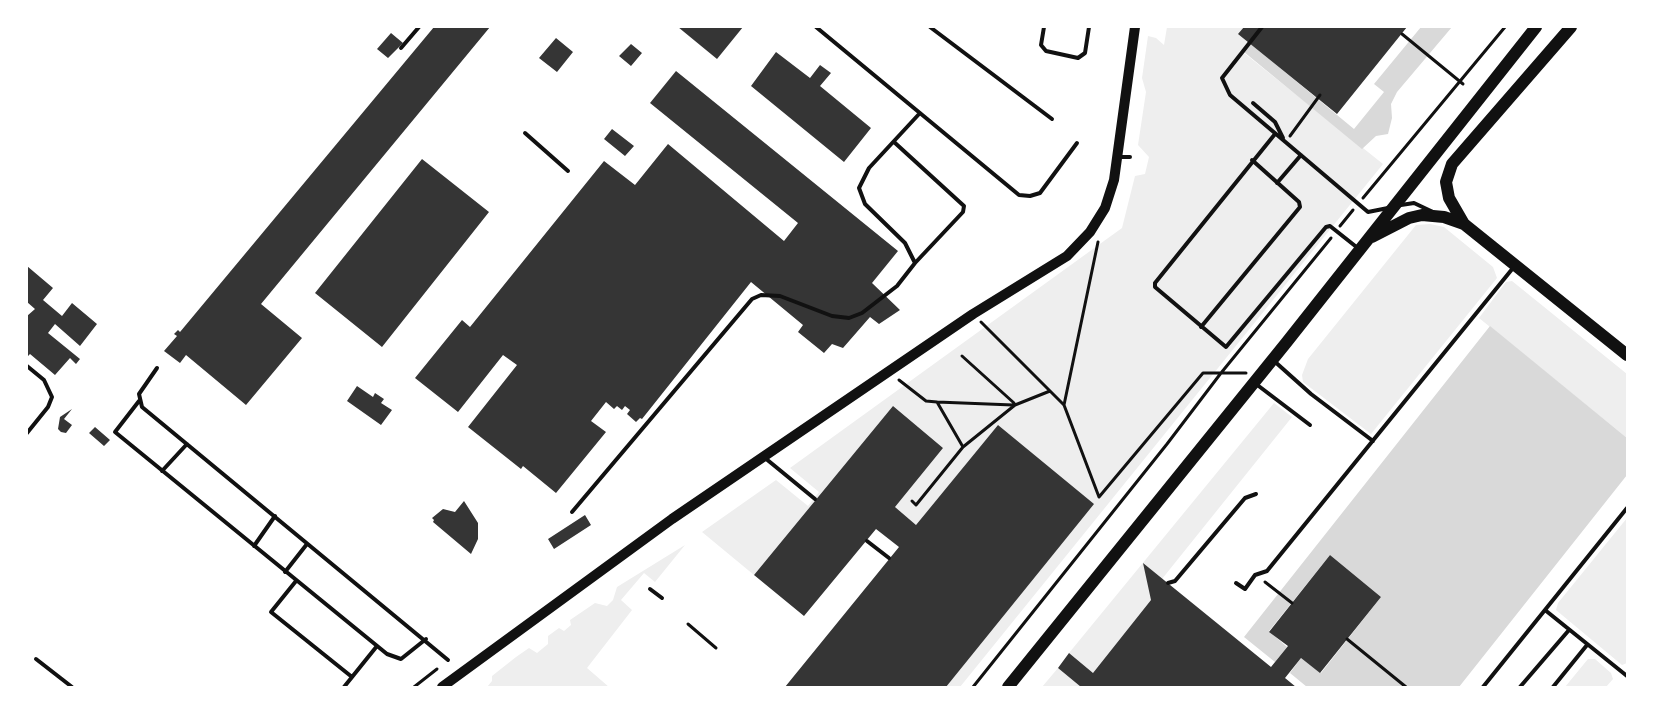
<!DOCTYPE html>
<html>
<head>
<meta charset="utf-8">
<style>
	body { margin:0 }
	#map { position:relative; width:1654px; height:714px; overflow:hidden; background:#fff; font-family:Overpass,sans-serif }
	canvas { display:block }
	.frame { position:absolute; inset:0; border:28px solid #fff; pointer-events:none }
</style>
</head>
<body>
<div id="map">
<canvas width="1654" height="714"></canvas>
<div class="frame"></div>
</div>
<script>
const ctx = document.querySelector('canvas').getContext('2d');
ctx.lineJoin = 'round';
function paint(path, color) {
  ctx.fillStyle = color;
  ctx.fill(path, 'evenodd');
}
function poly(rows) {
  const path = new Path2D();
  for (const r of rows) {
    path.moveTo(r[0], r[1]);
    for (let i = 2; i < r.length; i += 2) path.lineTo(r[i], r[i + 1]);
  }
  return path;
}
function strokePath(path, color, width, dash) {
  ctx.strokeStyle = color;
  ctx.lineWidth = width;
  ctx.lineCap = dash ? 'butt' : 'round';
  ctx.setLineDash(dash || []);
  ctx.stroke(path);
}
const green = poly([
	[1167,27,1244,27,1251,44,1244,53,1383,164,960,687,946,687,1093,504,998,425,916,525,895,507,943,448,893,406,754,575,702,532,776,480,808,506,819,492,790,468,1122,228,1135,176,1145,174,1149,157,1138,145,1146,92,1142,78,1148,36,1156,38,1164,45],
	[1430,224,1444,227,1493,267,1497,278,1371,434,1303,382,1302,375,1308,359,1416,225],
	[1512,281,1627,374,1627,438,1479,318,1506,282],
	[1274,403,1292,417,1162,579,1151,600,1093,673,1069,653],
	[1627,518,1627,663,1622,665,1556,610,1558,603],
	[685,545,655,582,644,573,621,600,632,610,587,668,609,687,487,687,492,681,492,676,516,657,529,648,537,653,548,644,548,636,559,628,564,631,571,625,570,620,595,603,607,606,613,600,617,587],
	[1588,659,1595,659,1611,673,1613,679,1606,687,1565,687],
	[1058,668,1081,687,1042,687]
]);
const water = poly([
	[1421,27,1452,27,1397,92,1391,104,1392,118,1388,134,1376,136,1362,149,1244,52,1251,44,1354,129,1384,92,1374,84],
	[1490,326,1627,438,1627,475,1459,687,1307,687,1290,673,1301,658,1321,673,1381,597,1330,555,1269,631,1287,647,1275,662,1244,637]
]);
const building = poly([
	[434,27,490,27,261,304,302,338,246,405,186,355,180,363,164,351,177,336,174,334,178,330,180,332],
	[678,27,743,27,717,59],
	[1244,27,1407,27,1337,114,1238,34],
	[391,33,403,43,388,58,377,49],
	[556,38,573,52,557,72,539,58],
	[631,44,642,53,631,66,619,56],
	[776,52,810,78,820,65,831,73,820,86,871,128,844,162,751,86],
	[676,71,898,251,872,283,900,310,879,324,870,317,843,348,832,344,824,353,798,332,803,325,751,282,642,419,640,418,636,422,627,414,630,410,625,406,622,410,617,406,614,409,606,402,591,421,606,432,556,493,523,466,521,469,468,427,517,365,503,355,458,412,415,378,462,320,470,327,604,161,635,185,668,144,784,241,798,223,650,103],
	[612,129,634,146,625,156,604,139],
	[422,159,489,212,382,347,315,293],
	[27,266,53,288,43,300,62,316,72,303,97,324,80,346,55,324,48,333,80,359,76,364,70,358,55,375,30,354,27,357,27,316,35,309,27,302],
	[357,386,373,397,375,393,384,399,381,403,392,410,381,425,347,401],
	[893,406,943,448,895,507,916,525,998,425,1094,504,946,687,785,687,899,547,876,529,804,616,754,575],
	[72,409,64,419,72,425,66,433,61,432,58,429,60,417],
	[95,427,110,440,104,446,89,433],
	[464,501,478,523,478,539,471,554,433,522,434,520,432,518,443,509,455,512],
	[585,515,591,525,554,549,548,539],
	[1330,555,1381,597,1320,673,1301,658,1285,678,1296,687,1081,687,1058,668,1069,653,1093,673,1151,600,1143,563,1271,667,1288,646,1269,632]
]);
const path = poly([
	[1402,34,1463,84],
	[1290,136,1320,95],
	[1363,198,1505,27],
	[1340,226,1353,210],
	[981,322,1064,405,1099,497,1203,373,1246,373],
	[962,356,1014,403],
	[899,380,926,401,937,402,963,447],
	[937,402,1013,405],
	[1064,405,1098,242],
	[912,501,916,505,963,447,1015,405,1050,391],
	[1265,582,1292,603],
	[688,624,716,648],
	[1347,639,1406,687],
	[414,687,437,669],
	[973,687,1167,444,1221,373,1331,238]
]);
const service = poly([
	[816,27,1019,195,1030,196,1040,193,1077,143],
	[930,27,1052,119],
	[1044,27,1041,45,1046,51,1078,58,1085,53,1089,27],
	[1262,27,1222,78,1230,95,1368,212,1388,208],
	[401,48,419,27],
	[1253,103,1275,122,1283,138],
	[525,133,568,171],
	[1275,134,1155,283,1155,287,1226,347,1326,227,1330,226,1359,249],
	[894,142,964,206,963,212,915,263],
	[1118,157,1130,157],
	[1277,183,1301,155],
	[1401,205,1414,203,1433,212],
	[1201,327,1300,207,1299,202,1252,160],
	[1273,360,1311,394,1373,441],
	[27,366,44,380,52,397,48,407,27,433],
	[157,368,139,394,142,407,448,660],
	[1256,384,1310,425],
	[139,401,115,432,387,654,401,659,426,639],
	[765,458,815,499],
	[162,471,187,444],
	[572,512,752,299,761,295,780,296,832,316,849,318,862,313,897,286,915,263,905,243,865,204,859,188,869,168,920,113],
	[867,541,889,558],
	[254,546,275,516],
	[285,572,307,544],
	[296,581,271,612,352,677],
	[1168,583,1175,581,1245,498,1256,494],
	[1236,583,1245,589,1255,575,1267,571,1513,268],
	[650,589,662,598],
	[1545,610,1627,676],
	[36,659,72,687],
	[344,687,377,646],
	[1483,687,1627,508],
	[1520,687,1569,630],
	[1553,687,1587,645]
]);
const secondary = poly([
	[442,687,672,519,973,314,1067,256,1090,232,1105,208,1114,180,1135,27]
]);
const trunk = poly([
	[1464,224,1449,198,1446,182,1452,164,1571,27],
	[1372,237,1409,218,1422,215,1444,217,1464,224,1627,355],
	[1008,687,1286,343,1536,27]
]);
paint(green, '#eee');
paint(water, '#d9d9d9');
paint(building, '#353535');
strokePath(path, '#111', 3);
strokePath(service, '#111', 4);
strokePath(secondary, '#111', 10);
strokePath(trunk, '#111', 12);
</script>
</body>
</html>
